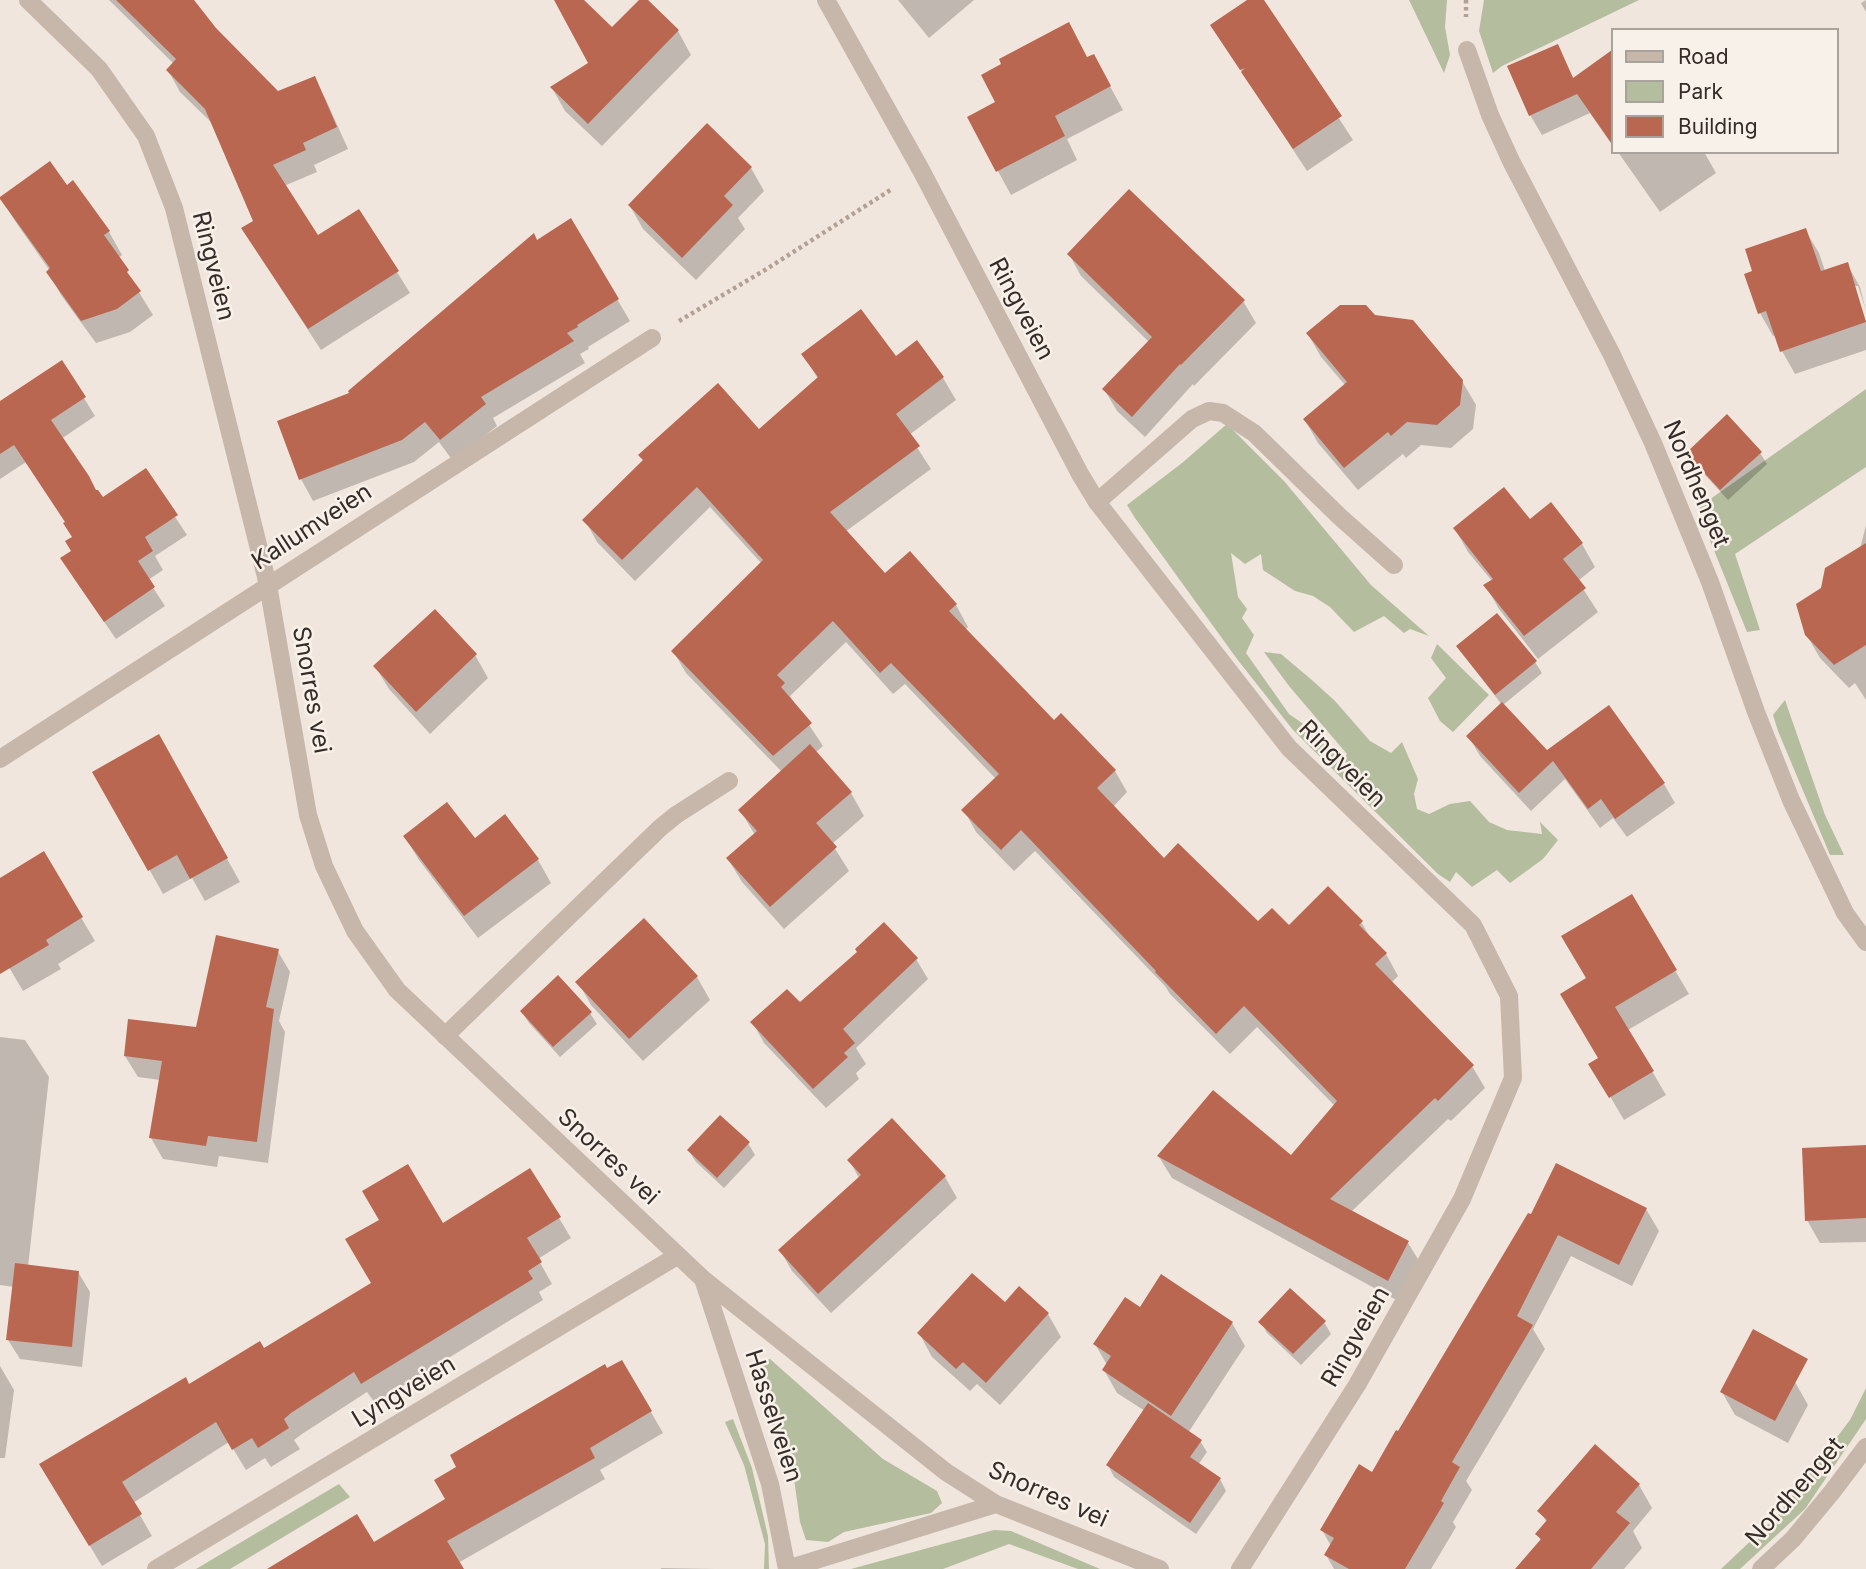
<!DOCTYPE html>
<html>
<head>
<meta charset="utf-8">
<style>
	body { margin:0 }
	#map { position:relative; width:1866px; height:1569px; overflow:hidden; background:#f0e6dd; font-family:Inter,sans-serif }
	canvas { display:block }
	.legend { position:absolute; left:1611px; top:28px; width:228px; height:126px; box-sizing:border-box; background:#f8f1e9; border:2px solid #aaa29c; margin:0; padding:9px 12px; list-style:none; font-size:21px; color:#352c29 }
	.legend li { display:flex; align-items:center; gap:14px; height:35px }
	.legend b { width:35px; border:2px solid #aaa29c }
</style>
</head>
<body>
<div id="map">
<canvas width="1866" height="1569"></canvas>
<ul class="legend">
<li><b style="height:9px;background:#c7b6aa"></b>Road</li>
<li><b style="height:19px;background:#b4bd9e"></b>Park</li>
<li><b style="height:19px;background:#ba6751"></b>Building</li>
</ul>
</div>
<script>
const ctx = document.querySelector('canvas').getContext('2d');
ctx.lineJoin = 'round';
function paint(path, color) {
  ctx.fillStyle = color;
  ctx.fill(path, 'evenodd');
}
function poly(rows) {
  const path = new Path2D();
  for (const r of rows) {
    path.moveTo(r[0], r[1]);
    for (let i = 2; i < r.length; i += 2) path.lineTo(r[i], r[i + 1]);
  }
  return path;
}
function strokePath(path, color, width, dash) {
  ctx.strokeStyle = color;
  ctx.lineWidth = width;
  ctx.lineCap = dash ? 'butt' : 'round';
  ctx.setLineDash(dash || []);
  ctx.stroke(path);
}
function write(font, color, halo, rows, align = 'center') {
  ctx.font = font + ' Inter,sans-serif';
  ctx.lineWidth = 5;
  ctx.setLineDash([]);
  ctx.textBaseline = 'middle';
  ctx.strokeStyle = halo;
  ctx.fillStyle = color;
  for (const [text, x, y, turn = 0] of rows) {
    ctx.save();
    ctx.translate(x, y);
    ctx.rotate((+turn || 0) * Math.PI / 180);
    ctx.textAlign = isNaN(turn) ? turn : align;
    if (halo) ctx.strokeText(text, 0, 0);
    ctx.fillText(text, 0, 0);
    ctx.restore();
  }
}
const green = poly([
	[1409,0,1447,0,1445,27,1450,55,1444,73],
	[1484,0,1639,0,1502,66,1493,73,1479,31],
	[1866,389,1866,467,1735,554,1760,630,1747,632,1709,538,1698,504,1709,500],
	[1227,424,1284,481,1371,585,1429,636,1410,629,1404,633,1384,616,1354,632,1330,607,1313,596,1295,591,1263,570,1261,554,1245,564,1231,553,1238,597,1247,609,1242,618,1254,635,1246,653,1289,714,1302,723,1342,761,1347,754,1289,686,1264,652,1281,654,1313,681,1335,701,1370,741,1391,753,1402,742,1418,779,1414,794,1417,809,1429,814,1450,804,1470,801,1489,822,1507,830,1542,834,1540,822,1558,840,1543,859,1510,883,1497,870,1472,887,1456,872,1450,882,1438,874,1293,730,1237,659,1135,518,1127,505,1182,463],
	[1437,644,1489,695,1453,732,1440,721,1428,698,1446,678,1431,658],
	[1785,700,1825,815,1844,855,1830,855,1778,731,1773,715],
	[770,1359,883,1459,937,1491,942,1503,931,1513,844,1532,828,1542,806,1540,800,1522,793,1471,750,1374,756,1362],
	[1866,1388,1866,1419,1805,1509,1740,1569,1721,1569,1778,1515,1850,1420],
	[733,1419,752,1468,768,1536,769,1569,764,1569,765,1544,744,1465,725,1422],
	[339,1484,350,1497,230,1569,196,1569],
	[994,1530,1011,1531,1100,1569,1078,1569,1009,1544,943,1569,851,1569]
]);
const shadow = poly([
	[109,0,192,0,215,30,278,93,314,78,326,100,348,149,314,165,317,172,284,186,317,237,397,272,410,293,321,350,256,250,255,221,214,125,180,92,168,70,174,64],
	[556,0,582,0,612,30,642,0,645,0,678,31,691,55,602,146,565,111,552,88,590,63],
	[898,0,974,0,929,38],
	[1250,0,1262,0,1353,140,1307,171,1212,26],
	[1866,0,1866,12,1861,3],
	[1557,46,1574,79,1612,52,1612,145,1590,113,1542,135,1530,115],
	[1087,59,1106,79,1123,110,1067,139,1077,160,1011,195,969,118],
	[1618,152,1704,152,1716,173,1660,212],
	[751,168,764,191,738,218,745,229,696,280,643,229,630,206],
	[1,198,109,232,122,255,118,258,153,315,130,332,96,343,61,295,48,272,50,271,15,221],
	[571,221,630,321,588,347,589,349,580,354,585,363,493,418,497,426,453,461,439,442,414,462,313,501,301,479,279,422,351,394,537,242],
	[1805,230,1819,253,1825,271,1847,264,1860,287,1866,311,1858,286,1854,286,1866,322,1866,350,1795,374,1782,351,1776,335,1773,336,1760,313,1754,272],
	[1069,254,1243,301,1256,323,1194,386,1193,384,1145,437,1117,411,1104,389,1149,342,1081,276],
	[1374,316,1462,381,1476,405,1473,429,1451,448,1421,445,1406,458,1403,454,1358,490,1318,443,1305,420,1345,385,1321,357,1308,334],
	[917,343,943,378,956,400,909,435,931,469,845,532,885,576,956,605,968,627,965,630,1054,722,1115,771,1127,792,1113,807,1164,860,1258,924,1289,928,1361,922,1372,940,1386,954,1398,976,1391,983,1472,1066,1485,1088,1451,1121,1448,1119,1351,1212,1408,1243,1421,1264,1400,1302,1172,1178,1159,1157,1291,1157,1335,1106,1257,1027,1230,1054,1170,994,1165,986,1035,851,1014,871,976,832,964,810,996,779,905,684,893,694,846,642,790,696,823,746,815,753,851,793,864,816,832,844,849,871,784,929,742,882,728,859,755,835,740,810,782,772,686,673,673,651,762,564,710,507,635,581,597,542,585,520,644,462,640,455,759,431,818,379,803,354,896,358],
	[84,398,95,416,61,439,96,492,103,500,145,471,187,535,155,556,163,570,148,580,165,606,116,639,73,577,74,538,67,523,26,462,0,479,0,401],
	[1688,453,1760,453,1767,464,1728,500,1695,464],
	[1529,522,1582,544,1595,567,1578,581,1598,612,1538,659,1499,609,1486,586,1492,581,1468,552,1455,529],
	[1866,525,1866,700,1855,683,1849,688,1820,658,1806,634,1822,589,1860,549],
	[1458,647,1535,662,1542,673,1503,705,1547,752,1664,784,1675,803,1627,837,1613,818,1600,828,1565,779,1531,811,1480,756,1469,737,1502,705],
	[475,655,488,678,430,734,389,689,375,666],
	[159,737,240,882,205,901,192,878,163,894,95,772],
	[405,837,474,841,538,860,551,883,478,938,419,860],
	[43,854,95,941,58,964,61,969,23,991,0,952,0,878],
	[1631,896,1689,994,1628,1030,1666,1095,1624,1120,1591,1064,1600,1059],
	[277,950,290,972,279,1021,285,1032,268,1163,219,1156,217,1167,163,1159,151,1138,160,1080,138,1077,125,1056,198,1029],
	[916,959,928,979,856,1048,866,1064,856,1073,859,1079,826,1108,764,1043,753,1023],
	[697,977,710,1000,643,1061,591,1005,578,982],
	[522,1012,590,1013,597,1024,560,1057,529,1023],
	[0,1037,25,1040,49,1077,28,1267,78,1272,90,1292,82,1367,20,1359,8,1340,14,1287,0,1285],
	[892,1120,945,1177,957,1198,831,1313,792,1271,780,1250,859,1178,849,1160],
	[748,1143,755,1155,724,1188,696,1162,689,1151],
	[1866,1147,1866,1242,1820,1243,1807,1220],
	[1646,1209,1659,1231,1632,1286,1571,1256,1533,1329,1545,1349,1466,1481,1472,1490,1453,1522,1456,1527,1431,1569,1334,1569,1326,1555,1331,1546,1322,1530,1372,1474,1399,1434,1529,1215],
	[559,1218,571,1238,538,1259,552,1284,539,1292,543,1300,375,1403,367,1392,302,1434,294,1440,300,1449,271,1467,265,1458,246,1470,229,1442,133,1503,152,1536,102,1566,53,1485,189,1386,264,1350,373,1284,442,1225],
	[1005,1305,1048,1314,1061,1337,1000,1405,977,1384,970,1391,932,1357,919,1333],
	[1140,1309,1232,1323,1245,1346,1188,1433,1200,1441,1207,1452,1198,1465,1220,1479,1226,1491,1196,1534,1114,1477,1108,1465,1145,1411,1117,1393,1104,1370,1107,1365,1095,1344],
	[1261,1322,1324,1322,1331,1334,1301,1365,1267,1333],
	[622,1362,663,1433,600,1470,605,1479,458,1563,462,1569,314,1569,374,1544,448,1500,607,1371],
	[0,1366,14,1390,5,1458,0,1458],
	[1795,1382,1808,1405,1788,1443,1735,1415,1722,1392],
	[1639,1485,1652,1508,1633,1531,1642,1548,1624,1569,1537,1569,1541,1541,1537,1534,1547,1523,1540,1511],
	[661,1568,715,1569,661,1569]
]);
const building = poly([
	[116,0,194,0,216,28,278,91,315,76,337,127,303,143,306,150,273,165,318,235,359,209,399,271,308,329,241,228,253,221,205,109,166,70,176,59],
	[554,0,584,0,612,27,639,0,648,0,679,30,588,124,550,87,588,63],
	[1247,0,1264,0,1342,116,1293,149,1241,72,1245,68,1240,70,1210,25],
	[1069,22,1087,57,1094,54,1111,86,1055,116,1065,136,996,172,967,117,995,102,981,75,1001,64,999,59],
	[1558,44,1573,78,1612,50,1612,144,1577,94,1529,116,1507,66],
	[707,123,752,167,724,196,733,205,682,258,628,205],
	[50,161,67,185,73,180,110,231,104,235,129,270,127,272,141,291,117,309,81,321,46,272,50,268,0,199,0,197],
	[1129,189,1245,300,1181,365,1180,364,1132,417,1102,389,1152,337,1067,254],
	[571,218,619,299,577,325,578,327,567,333,574,341,481,397,486,404,440,440,425,422,402,440,299,480,277,421,349,393,348,391,534,233,537,240],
	[1806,228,1821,271,1848,262,1866,322,1780,352,1766,311,1758,314,1744,274,1752,271,1745,249],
	[1340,305,1366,305,1375,315,1413,320,1463,380,1460,405,1437,425,1407,422,1391,436,1388,432,1344,468,1303,419,1347,382,1306,333],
	[861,309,896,356,917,340,944,377,896,414,920,446,830,512,885,573,910,551,957,604,949,611,1054,720,1061,713,1116,770,1097,788,1164,858,1178,843,1258,921,1272,908,1289,925,1328,886,1363,921,1359,925,1387,953,1375,964,1474,1065,1438,1101,1435,1098,1330,1199,1409,1241,1388,1281,1157,1156,1213,1090,1291,1155,1337,1101,1244,1006,1216,1034,1155,972,1156,971,1021,830,1001,850,961,810,999,774,891,663,880,673,833,621,777,675,785,683,781,687,812,723,773,756,671,651,763,560,697,487,622,560,582,520,643,460,638,455,718,383,759,429,818,377,801,354],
	[62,360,86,397,51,420,89,476,96,490,98,490,103,497,146,468,178,515,145,537,153,551,138,561,155,587,104,622,60,558,71,551,65,541,72,537,63,523,65,522,14,445,0,454,0,401],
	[1727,414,1762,452,1720,490,1686,453],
	[1504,487,1530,519,1551,502,1583,543,1563,559,1586,588,1524,636,1483,585,1493,579,1453,528],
	[1866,543,1866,645,1834,665,1805,635,1796,604,1821,588,1825,568],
	[435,609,477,654,416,712,373,666],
	[1497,613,1537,661,1495,695,1456,646],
	[1502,702,1547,750,1609,705,1665,783,1615,819,1601,799,1588,809,1553,761,1519,793,1466,736],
	[159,734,228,858,190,879,177,855,148,871,92,772],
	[810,744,852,792,816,823,837,847,770,907,726,858,757,831,738,810],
	[447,802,475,838,505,814,539,859,464,916,403,836],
	[44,851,83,917,46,940,49,945,0,974,0,878],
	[1632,894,1677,970,1615,1007,1654,1071,1609,1098,1588,1064,1598,1058,1560,994,1586,978,1561,936],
	[644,918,698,976,629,1039,575,982],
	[884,922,918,958,843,1029,855,1043,844,1053,848,1057,813,1089,750,1022,787,989,800,1002,857,952,855,949],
	[216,935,279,949,266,1007,274,1009,257,1142,208,1136,206,1146,149,1138,162,1061,124,1056,128,1019,196,1027],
	[558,975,592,1012,553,1047,520,1011],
	[720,1115,750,1142,717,1178,687,1150],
	[892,1118,946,1176,818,1294,778,1250,861,1175,847,1160],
	[1866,1145,1866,1218,1805,1221,1802,1148],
	[1556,1163,1647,1208,1619,1265,1558,1235,1517,1316,1533,1325,1452,1462,1460,1467,1441,1501,1444,1503,1405,1569,1349,1569,1324,1555,1334,1538,1320,1530,1359,1464,1372,1472,1396,1430,1398,1431,1528,1213,1531,1214],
	[408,1164,443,1223,530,1168,561,1217,527,1238,542,1262,528,1271,533,1279,361,1384,354,1372,291,1413,284,1419,289,1428,258,1448,252,1438,232,1450,216,1422,122,1482,142,1514,89,1546,39,1464,186,1377,189,1384,260,1341,264,1348,371,1283,345,1239,379,1220,362,1191],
	[15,1263,79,1271,72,1347,6,1340],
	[972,1273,1005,1302,1019,1286,1049,1313,986,1383,963,1362,956,1369,917,1333],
	[1161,1274,1233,1322,1171,1416,1102,1370,1111,1356,1093,1344,1125,1297,1140,1307],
	[1290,1288,1326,1321,1293,1354,1258,1322],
	[1753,1329,1808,1359,1775,1421,1720,1392],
	[622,1360,652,1411,590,1448,595,1458,447,1541,464,1569,267,1569,357,1514,374,1542,445,1499,434,1480,456,1467,450,1455,605,1364,607,1368],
	[1148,1403,1202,1440,1190,1457,1221,1478,1190,1523,1106,1465],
	[1595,1444,1640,1484,1616,1512,1630,1523,1591,1569,1515,1569,1541,1539,1535,1534,1547,1520,1537,1511]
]);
const path = poly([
	[1466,0,1466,17],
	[679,321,765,270,892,189]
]);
const lane = poly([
	[1097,502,1192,419,1209,411,1223,413,1254,433,1339,516,1394,565],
	[445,1036,660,828,676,815,729,781]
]);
const street = poly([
	[28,0,99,69,146,136,174,208,268,585,308,815,324,866,355,931,397,990,703,1279,946,1472,996,1504,1160,1569],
	[826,0,921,170,1080,474,1097,502,1289,748,1473,925,1509,996,1513,1078,1462,1199,1357,1385,1240,1569],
	[1467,50,1490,115,1511,161,1612,355,1653,443,1710,582,1756,712,1791,800,1845,913,1866,942],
	[0,759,652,338],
	[703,1279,770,1484,787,1569],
	[156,1569,677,1256],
	[787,1569,996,1504],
	[1761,1569,1793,1539,1832,1492,1866,1447]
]);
const streetNames = [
	["Ringveien",213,266,76],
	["Ringveien",1021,309,62],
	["Nordhenget",1696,484,67],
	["Kallumveien",312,527,-33],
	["Snorres vei",311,690,80],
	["Ringveien",1342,764,45],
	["Snorres vei",608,1157,43],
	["Ringveien",1356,1337,-60],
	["Lyngveien",404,1392,-31],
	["Hasselveien",773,1416,72],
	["Nordhenget",1795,1492,-49],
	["Snorres vei",1048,1495,24]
];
paint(green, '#b4bd9e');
paint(shadow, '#0003');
paint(building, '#ba6751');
strokePath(path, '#b2a194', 4.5, [3.5, 3.5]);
strokePath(lane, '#c7b6aa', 18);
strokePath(street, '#c7b6aa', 18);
write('24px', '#352c29', '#f8f1e9', streetNames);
</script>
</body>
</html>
